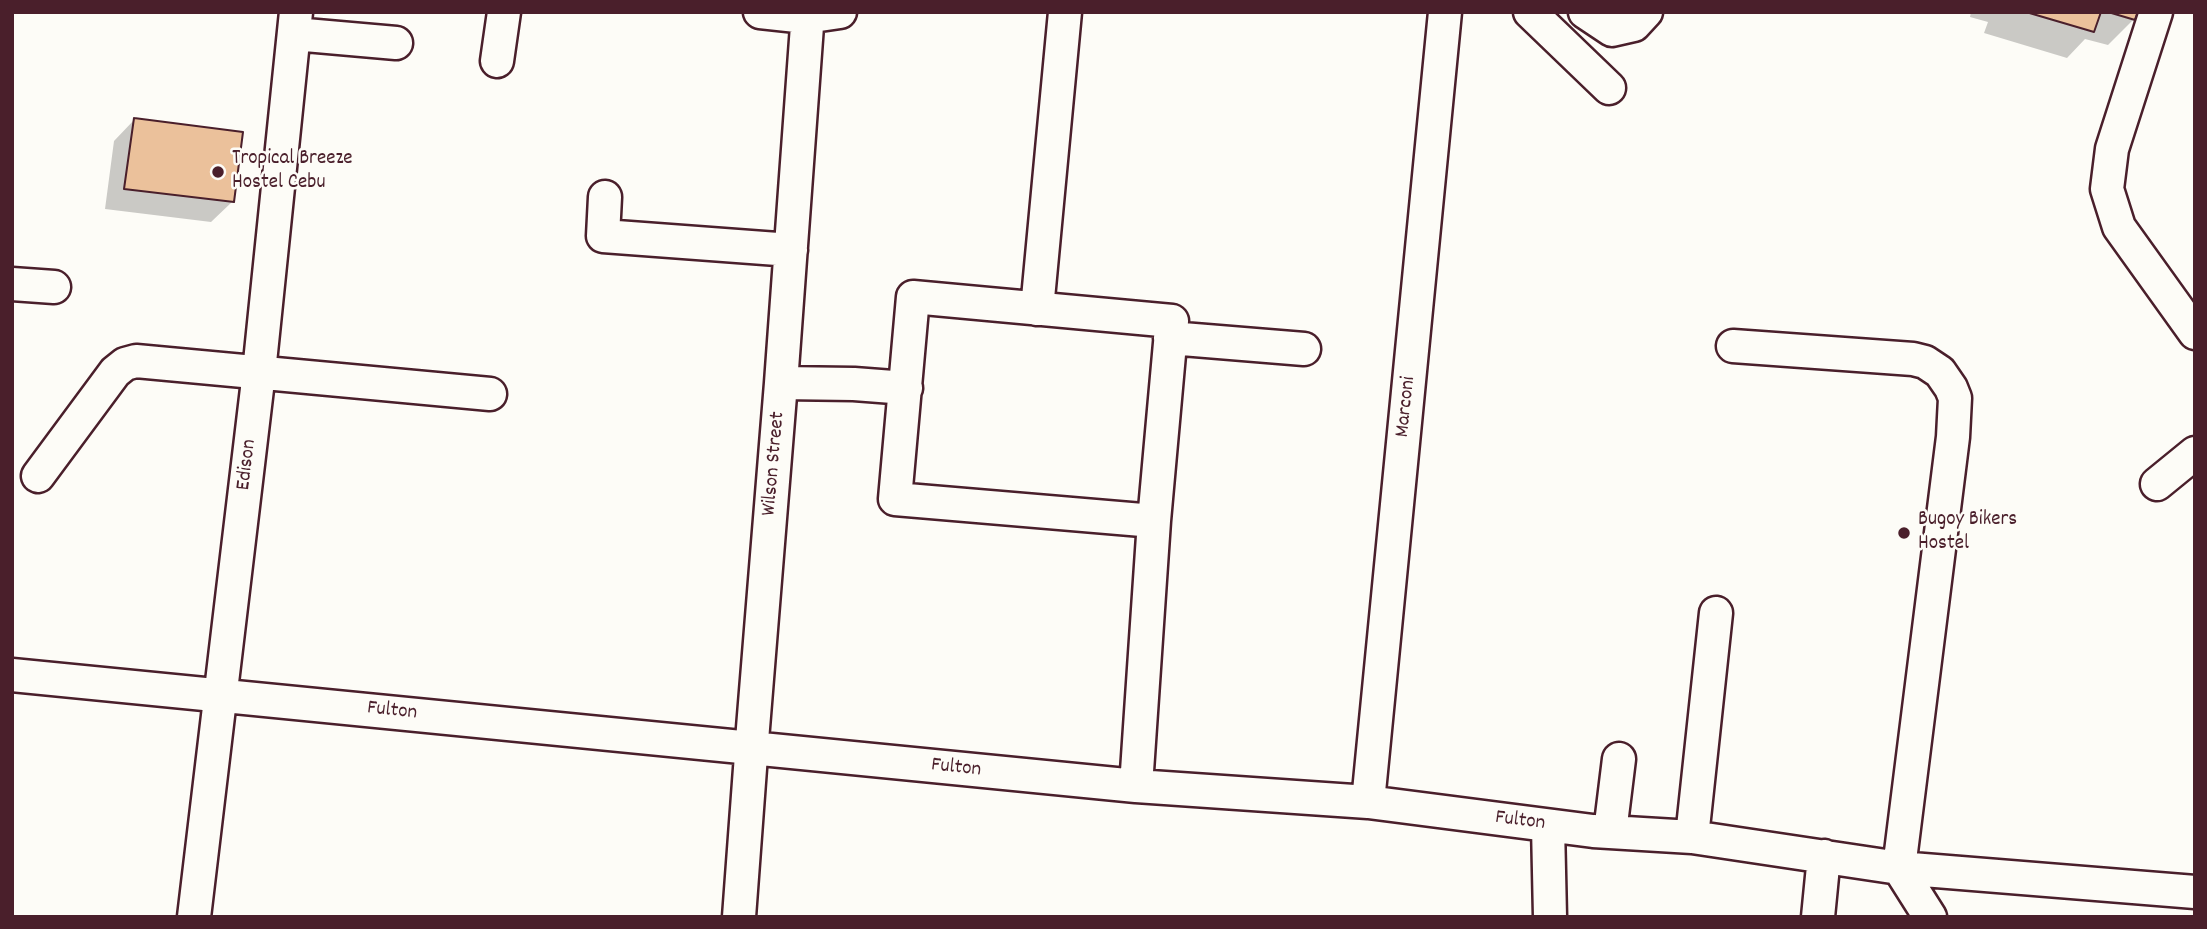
<!DOCTYPE html>
<html>
<head>
<meta charset="utf-8">
<style>
	body { margin:0 }
	#map { position:relative; width:2207px; height:929px; overflow:hidden; background:#fdfcf7; font-family:Dekko,sans-serif }
	canvas { display:block }
	.frame { position:absolute; inset:0; border:14px solid #4a1f2b; pointer-events:none }
</style>
</head>
<body>
<div id="map">
<canvas width="2207" height="929"></canvas>
<div class="frame"></div>
</div>
<script>
const ctx = document.querySelector('canvas').getContext('2d');
ctx.lineJoin = 'round';
function paint(path, color) {
  ctx.fillStyle = color;
  ctx.fill(path, 'evenodd');
}
function poly(rows) {
  const path = new Path2D();
  for (const r of rows) {
    path.moveTo(r[0], r[1]);
    for (let i = 2; i < r.length; i += 2) path.lineTo(r[i], r[i + 1]);
  }
  return path;
}
function strokePath(path, color, width, dash) {
  ctx.strokeStyle = color;
  ctx.lineWidth = width;
  ctx.lineCap = dash ? 'butt' : 'round';
  ctx.setLineDash(dash || []);
  ctx.stroke(path);
}
function write(font, color, halo, rows, align = 'center') {
  ctx.font = font + ' Dekko,sans-serif';
  ctx.lineWidth = 5;
  ctx.setLineDash([]);
  ctx.textBaseline = 'middle';
  ctx.strokeStyle = halo;
  ctx.fillStyle = color;
  for (const [text, x, y, turn = 0] of rows) {
    ctx.save();
    ctx.translate(x, y);
    ctx.rotate((+turn || 0) * Math.PI / 180);
    ctx.textAlign = isNaN(turn) ? turn : align;
    if (halo) ctx.strokeText(text, 0, 0);
    ctx.fillText(text, 0, 0);
    ctx.restore();
  }
}
const shadow = poly([
	[1971,12,2136,12,2134,19,2108,45,2085,39,2067,58,1984,33,1988,22,1970,17],
	[134,120,232,202,211,222,105,209,114,141]
]);
const building = poly([
	[2026,12,2101,12,2094,32,2026,12],
	[2108,12,2138,12,2135,20,2108,12],
	[134,118,243,132,234,202,124,189,134,118]
]);
const minor = poly([
	[760,12,806,17,840,12],
	[1530,12,1609,88],
	[1585,12,1612,30,1634,25,1646,12],
	[2156,12,2112,149,2107,189,2119,227,2195,333],
	[294,34,396,43],
	[497,61,504,12],
	[605,197,603,236,791,250],
	[12,284,54,287],
	[1037,309,1065,12],
	[1170,338,1304,349],
	[1733,346,1913,359,1925,362,1940,372,1951,388,1955,398,1953,437,1899,868,1930,917],
	[781,383,854,384,906,388],
	[38,476,115,372,125,364,136,361,490,394],
	[2157,484,2195,453],
	[12,675,1136,786,1368,802,1593,831,1692,837,1899,868,2195,892],
	[1136,786,1154,521,1172,321,913,297,895,499,1154,521],
	[1368,802,1445,12],
	[1548,826,1550,917],
	[1610,832,1619,759],
	[1692,837,1716,613],
	[194,917,259,372,296,12],
	[739,917,753,728,781,383,808,12],
	[1818,917,1824,856]
]);
const markers = [
	[218,172,7,"#4a1f2b"],
	[1904,533,7,"#4a1f2b"]
];
const poiNames = [
	["Tropical Breeze",232,160],
	["Hostel Cebu",232,184],
	["Bugoy Bikers",1918,521],
	["Hostel",1918,545]
];
const streetNames = [
	["Marconi",1407,407,-84],
	["Wilson Street",775,464,-85],
	["Edison",248,465,-83],
	["Fulton",392,712,6],
	["Fulton",956,769,6],
	["Fulton",1520,822,7]
];
paint(shadow, '#0003');
paint(building, '#ebc19b');
strokePath(building, '#4a1f2b', 2);
strokePath(minor, '#4a1f2b', 37);
strokePath(minor, '#fdfcf7', 32);
for (const [x, y, r, color] of markers) {
  const dot = new Path2D();
  dot.arc(x, y, r, 0, 2 * Math.PI);
  ctx.fillStyle = color;
  ctx.fill(dot);
  strokePath(dot, '#fdfcf7', 2.5);
}
write('21px', '#4a1f2b', '#fdfcf7', poiNames, 'left');
write('21px', '#4a1f2b', '#fdfcf7', streetNames);
</script>
</body>
</html>
